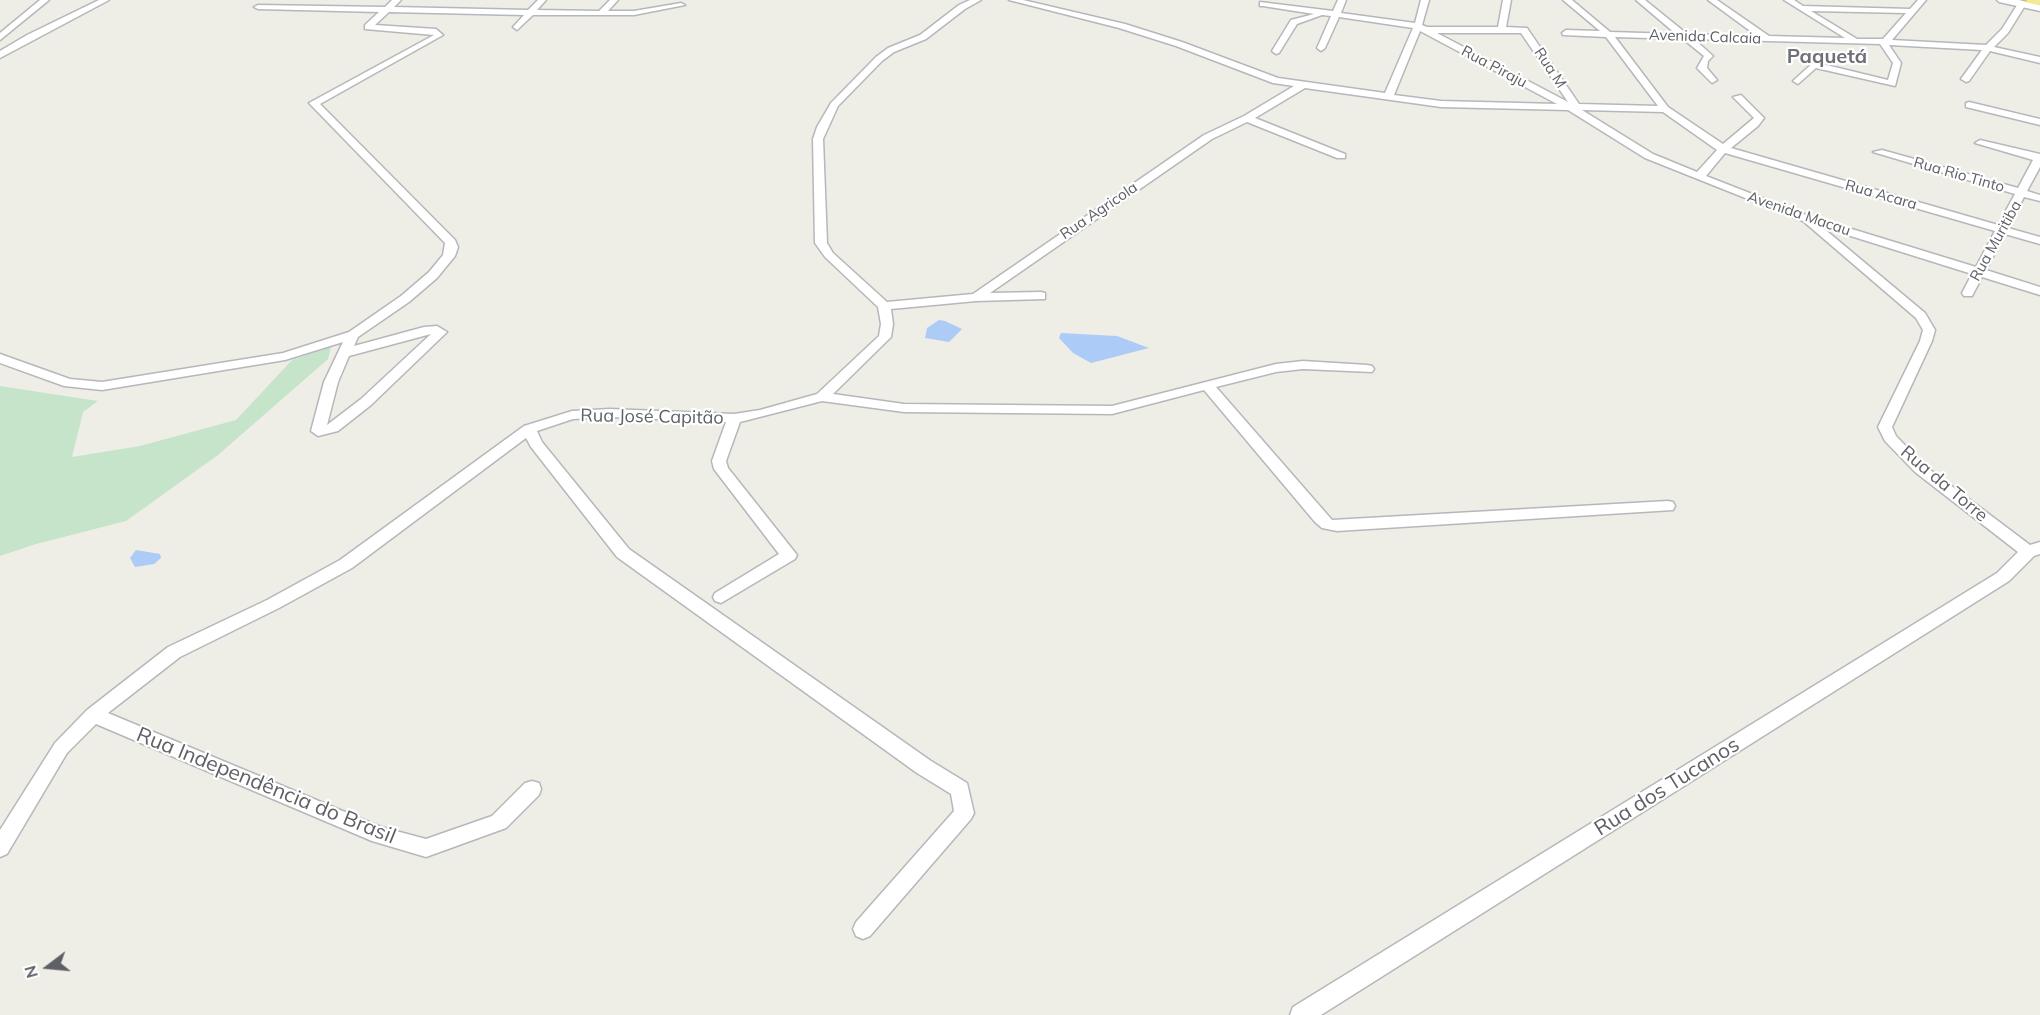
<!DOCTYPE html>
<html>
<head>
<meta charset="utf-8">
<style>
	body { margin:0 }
	#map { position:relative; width:2040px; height:1015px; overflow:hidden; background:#eeeee6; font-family:Mulish,sans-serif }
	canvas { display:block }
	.north { position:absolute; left:18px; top:937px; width:60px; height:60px; -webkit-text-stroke:4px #fff; paint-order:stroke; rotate:254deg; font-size:16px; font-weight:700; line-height:24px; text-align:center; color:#5e6065 }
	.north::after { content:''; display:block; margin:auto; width:21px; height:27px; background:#5e6065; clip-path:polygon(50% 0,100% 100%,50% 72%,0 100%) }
</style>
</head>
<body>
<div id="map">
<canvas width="2040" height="1015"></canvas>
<div class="north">N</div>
</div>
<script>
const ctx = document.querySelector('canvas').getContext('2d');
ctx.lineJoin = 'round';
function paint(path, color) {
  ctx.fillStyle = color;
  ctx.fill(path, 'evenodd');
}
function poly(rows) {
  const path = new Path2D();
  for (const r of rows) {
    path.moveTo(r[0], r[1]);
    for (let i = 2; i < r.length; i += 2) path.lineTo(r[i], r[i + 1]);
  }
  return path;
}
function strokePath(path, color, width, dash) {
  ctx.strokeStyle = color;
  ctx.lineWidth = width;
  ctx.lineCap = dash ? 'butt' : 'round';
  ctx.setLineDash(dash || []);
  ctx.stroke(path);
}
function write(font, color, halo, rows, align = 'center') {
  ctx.font = font + ' Mulish,sans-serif';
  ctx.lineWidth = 4.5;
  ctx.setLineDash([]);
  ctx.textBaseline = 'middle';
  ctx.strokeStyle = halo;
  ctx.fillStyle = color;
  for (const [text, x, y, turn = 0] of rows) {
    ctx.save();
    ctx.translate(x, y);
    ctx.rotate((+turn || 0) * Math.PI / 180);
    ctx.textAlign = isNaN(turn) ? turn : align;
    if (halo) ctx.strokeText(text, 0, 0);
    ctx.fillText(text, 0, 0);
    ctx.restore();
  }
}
const green = poly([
	[331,347,328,359,218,455,126,521,36,544,0,556,0,386,98,401,83,412,72,457,140,446,236,420,292,360]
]);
const water = poly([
	[939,320,945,321,962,329,949,342,925,338,927,328],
	[1061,333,1117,336,1149,348,1091,363,1073,353,1059,338],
	[136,550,160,554,161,558,154,564,135,567,130,558]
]);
const street = poly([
	[40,0,49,0,0,40,0,33,40,0],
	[99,0,109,0,0,58,0,51,27,35,99,0],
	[392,0,401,0,394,7,528,10,538,0,546,0,537,10,599,11,610,0,618,0,608,11,634,11,681,3,685,5,634,15,533,15,517,30,513,27,524,15,389,12,375,25,436,29,443,35,320,104,455,240,458,247,455,256,437,278,409,302,358,337,354,346,424,327,437,326,447,332,371,405,338,431,318,436,311,431,324,382,343,342,285,360,102,390,64,386,0,363,0,354,70,379,102,382,283,353,349,332,401,296,429,272,443,255,445,243,309,103,434,35,365,29,365,25,379,12,258,9,254,7,258,5,385,7,392,0],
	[431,334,361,399,327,425,338,382,349,356,431,334],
	[970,0,981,0,965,9,926,39,894,52,882,61,838,106,823,139,827,243,833,253,887,302,973,294,1204,135,1244,116,1294,86,1273,83,1176,46,1119,28,1009,0,1023,0,1125,24,1182,42,1278,78,1385,93,1413,28,1339,17,1325,48,1321,51,1317,48,1331,16,1322,15,1297,24,1279,53,1276,54,1272,51,1291,20,1314,14,1263,6,1260,6,1260,2,1333,11,1338,0,1346,0,1341,13,1415,23,1421,0,1429,0,1422,25,1427,27,1498,27,1503,0,1511,0,1506,27,1527,28,1579,104,1658,106,1606,37,1563,35,1562,33,1566,30,1600,31,1563,0,1572,0,1610,32,1676,34,1636,0,1645,0,1687,34,1757,36,1708,0,1717,0,1769,36,1845,38,1784,0,1794,0,1803,6,1910,9,1918,0,1926,0,1892,40,1986,45,2002,29,2019,2,2025,2,2026,4,2008,33,1994,47,2040,57,2040,63,1990,51,1969,81,1966,82,1961,79,1982,50,1889,45,1901,63,1895,86,1816,68,1798,84,1793,81,1795,79,1814,62,1888,80,1893,63,1880,44,1694,39,1713,56,1708,61,1707,68,1717,80,1712,83,1697,68,1704,56,1683,39,1615,37,1668,107,1723,144,1754,118,1733,97,1741,95,1764,118,1758,126,1731,148,1998,225,2015,194,1873,152,1882,150,2018,188,2033,160,1975,143,1980,140,2040,154,2040,167,2027,191,2040,195,2040,201,2024,197,2008,228,2040,237,2040,244,2005,234,1986,270,2040,287,2040,295,1982,277,1972,296,1964,296,1962,293,1972,274,1822,227,1925,313,1935,330,1932,341,1892,427,1896,436,1925,466,2030,545,2040,542,2040,554,2034,556,2009,581,1321,1015,1290,1015,1293,1007,1997,573,2018,552,1915,472,1885,441,1878,427,1920,341,1923,330,1916,318,1803,221,1645,158,1568,110,1441,107,1305,88,1255,118,1345,154,1345,158,1337,158,1247,122,1212,139,990,293,1041,292,1045,293,1045,299,976,301,891,309,893,324,891,337,833,394,904,404,1112,406,1276,364,1303,361,1367,365,1372,366,1374,369,1372,372,1303,369,1276,372,1216,387,1332,520,1668,501,1673,502,1675,506,1673,510,1337,531,1322,528,1315,522,1204,390,1112,414,904,412,822,401,740,422,726,461,728,468,797,555,795,559,721,603,715,601,713,597,715,593,779,554,714,469,712,461,726,422,610,417,573,419,537,431,542,442,629,549,931,761,967,783,974,813,971,819,870,936,863,939,856,936,853,929,856,922,954,811,951,794,917,773,617,557,531,447,526,438,352,568,279,608,180,657,108,713,381,827,426,839,492,816,525,783,532,781,539,783,541,789,539,795,506,828,426,857,372,841,96,724,67,753,7,854,0,857,0,830,55,743,87,710,168,647,267,600,340,560,524,426,572,411,610,409,734,414,760,410,817,394,879,336,881,324,878,307,825,257,815,243,813,139,817,127,831,103,876,57,888,48,920,35,959,5,970,0],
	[1811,11,1906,13,1883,39,1857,39,1811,11],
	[1420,31,1422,32,1557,104,1441,101,1394,95,1420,31],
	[1437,33,1521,33,1568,102,1437,33],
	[1582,110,1663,112,1717,150,1697,172,1653,154,1582,110],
	[1725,153,1995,231,1976,267,1806,215,1706,176,1725,153],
	[1969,102,2040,119,2040,125,1966,107,1966,103,1969,102]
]);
const secondary = poly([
	[1997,0,2019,0,2040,5,2040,11,1999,2,1997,0]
]);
const highway = poly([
	[2026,0,2040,0,2040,5,2028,3,2026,0]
]);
const farStreetnames = [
	["Avenida Calcaia",1705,37,2],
	["Rua Piraju",1494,67,28],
	["Rua M",1550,68,56],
	["Rua Rio Tinto",1959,175,16],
	["Rua Acara",1881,195,16],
	["Rua Agricola",1099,211,-34],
	["Avenida Macau",1799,214,19],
	["Rua Muritiba",1996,241,-61]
];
const streetNames = [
	["Rua José Capitão",652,417,1],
	["Rua da Torre",1944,484,40]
];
const farDistrictnames = [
	["Paquetá",1827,57]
];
const nearStreetnames = [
	["Rua Independência do Brasil",266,786,22],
	["Rua dos Tucanos",1667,787,-32]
];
paint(green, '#c5e4ca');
paint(water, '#adcbf7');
strokePath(street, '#b6b7bb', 3);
strokePath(secondary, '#b5b7bc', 3);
strokePath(highway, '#dfc015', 3);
paint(street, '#fff');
paint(secondary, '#fff');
paint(highway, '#f3ea98');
write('15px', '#5e6065', '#fff', farStreetnames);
write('18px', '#5e6065', '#fff', streetNames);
write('bold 20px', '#6f7177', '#fff', farDistrictnames);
write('21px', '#5e6065', '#fff', nearStreetnames);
</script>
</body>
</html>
